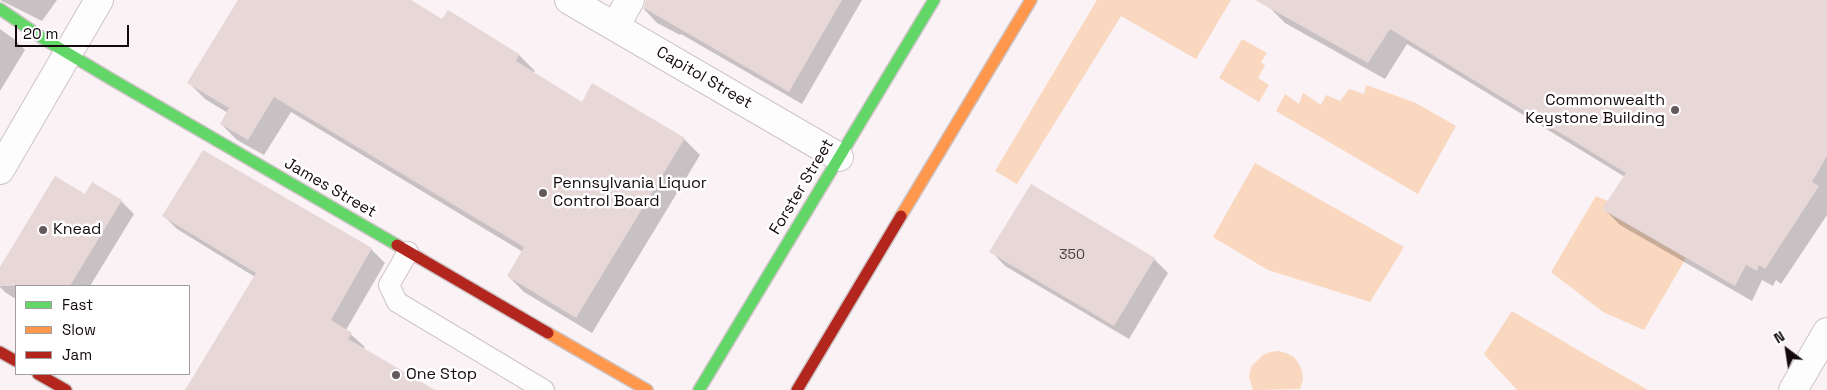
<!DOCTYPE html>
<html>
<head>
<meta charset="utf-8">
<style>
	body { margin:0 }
	#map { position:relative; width:1827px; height:390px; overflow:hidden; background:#faf2f4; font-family:"Space Grotesk",sans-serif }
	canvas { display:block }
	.legend { position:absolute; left:15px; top:285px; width:175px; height:90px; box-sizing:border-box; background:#fff; border:1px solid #a19c9e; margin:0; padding:6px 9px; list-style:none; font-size:15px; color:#13080c }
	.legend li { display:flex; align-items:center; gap:10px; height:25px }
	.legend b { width:25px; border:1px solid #a19c9e }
	.north { position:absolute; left:1762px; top:325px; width:50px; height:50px; -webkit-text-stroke:4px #fff; paint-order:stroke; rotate:329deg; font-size:14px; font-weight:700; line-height:20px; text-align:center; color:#13080c }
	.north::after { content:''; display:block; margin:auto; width:18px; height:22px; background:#13080c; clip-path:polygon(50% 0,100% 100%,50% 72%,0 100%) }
	.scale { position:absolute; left:15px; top:25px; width:114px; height:22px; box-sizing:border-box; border:2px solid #13080c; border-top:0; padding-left:6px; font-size:15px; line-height:18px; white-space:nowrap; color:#13080c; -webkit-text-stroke:4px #fff; paint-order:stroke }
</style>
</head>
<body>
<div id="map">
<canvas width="1827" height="390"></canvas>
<ul class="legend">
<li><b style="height:6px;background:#63d668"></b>Fast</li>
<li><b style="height:6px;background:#ff974d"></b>Slow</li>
<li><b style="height:6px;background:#b3261e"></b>Jam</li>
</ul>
<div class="north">N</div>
<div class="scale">20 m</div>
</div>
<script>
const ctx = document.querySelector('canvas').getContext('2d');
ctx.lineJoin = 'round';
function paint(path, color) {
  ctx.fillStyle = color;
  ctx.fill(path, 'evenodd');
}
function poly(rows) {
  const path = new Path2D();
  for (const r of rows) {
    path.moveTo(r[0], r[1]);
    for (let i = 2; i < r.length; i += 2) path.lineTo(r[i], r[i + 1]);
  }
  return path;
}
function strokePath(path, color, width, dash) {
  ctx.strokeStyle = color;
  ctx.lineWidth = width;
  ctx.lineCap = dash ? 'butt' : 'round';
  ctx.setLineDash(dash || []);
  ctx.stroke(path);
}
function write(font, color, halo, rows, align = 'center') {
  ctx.font = font + ' "Space Grotesk",sans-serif';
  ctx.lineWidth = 5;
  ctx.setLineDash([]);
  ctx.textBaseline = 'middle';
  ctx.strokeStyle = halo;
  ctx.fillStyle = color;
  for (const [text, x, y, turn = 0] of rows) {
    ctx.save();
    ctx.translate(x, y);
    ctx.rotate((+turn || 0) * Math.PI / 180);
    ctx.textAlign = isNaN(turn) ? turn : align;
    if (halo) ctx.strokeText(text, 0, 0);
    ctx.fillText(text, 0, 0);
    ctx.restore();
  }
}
const green = poly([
	[1097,0,1231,0,1196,59,1121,16,1017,184,995,171],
	[1242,39,1267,53,1261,62,1265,65,1258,78,1269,85,1259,102,1219,78],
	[1366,85,1416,103,1456,126,1418,194,1276,111,1285,94,1299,104,1303,93,1321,105,1326,95,1340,101,1349,89,1364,94],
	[1255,163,1404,247,1370,302,1268,270,1213,237],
	[1596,196,1608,201,1603,210,1686,258,1644,330,1603,312,1551,272],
	[1512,311,1583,353,1648,390,1517,390,1484,354],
	[1279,351,1286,353,1294,357,1299,364,1302,371,1303,380,1300,389,1253,390,1249,377,1251,367,1263,355,1270,352]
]);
const shadow = poly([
	[0,0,57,0,42,21],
	[239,0,408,0,443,21,449,11,519,55,535,71,533,73,582,104,684,139,700,155,592,333,524,292,508,276,523,252,291,112,264,155,237,140,221,124,228,113,205,99,189,83],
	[647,0,862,0,802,104,681,34,680,35,657,23,644,9],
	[1273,0,1827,0,1827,215,1781,284,1776,280,1773,286,1762,280,1752,301,1620,225,1604,209,1625,177,1407,44,1385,79,1285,23,1269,7],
	[0,29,14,39,25,50,0,91],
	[86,196,121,201,134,214,90,286,16,286,16,299,6,293,0,287,0,269],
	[164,216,371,249,385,263,346,330,365,347,363,349,432,390,187,390,255,277,177,229],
	[991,251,1154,259,1168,273,1129,339,1005,266]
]);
const building = poly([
	[238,0,411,0,442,19,448,10,519,54,516,61,582,102,592,83,685,138,576,318,507,276,524,247,274,97,248,140,220,124,229,108,187,83],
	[646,0,842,0,789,92,644,8],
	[1255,0,1827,0,1827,156,1812,182,1819,186,1765,269,1759,265,1757,271,1746,265,1735,286,1602,209,1626,173,1390,29,1368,63],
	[203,150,372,248,331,320,352,333,348,339,435,390,185,390,256,273,162,216],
	[55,176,85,194,92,182,122,200,70,286,0,286,0,267],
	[1031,184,1155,258,1114,326,989,252]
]);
const lane = poly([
	[408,252,389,285,397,302,544,390]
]);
const street = poly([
	[569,0,839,157],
	[615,26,630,0],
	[0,170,99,0],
	[1793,390,1827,332]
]);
const fast = poly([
	[0,9,44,39,111,79,397,245],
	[699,390,934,0]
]);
const slow = poly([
	[901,216,1031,0],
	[548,333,647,390]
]);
const jam = poly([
	[397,245,548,333],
	[0,352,16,361],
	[38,374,66,390],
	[797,390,901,216]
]);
const markers = [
	[1675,110,5,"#645a5d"],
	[543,193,5,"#645a5d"],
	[43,230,5,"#645a5d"],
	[396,375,5,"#645a5d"]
];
const numberNames = [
	["350",1072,255]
];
const streetNames = [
	["Capitol Street",704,78,30],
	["Forster Street",802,187,-59],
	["James Street",330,188,30]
];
const poiNames = [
	["Commonwealth",1665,101,"right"],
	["Keystone Building",1665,119,"right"],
	["Pennsylvania Liquor",553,184],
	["Control Board",553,202],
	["Knead",53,230],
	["One Stop",406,375]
];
paint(green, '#fad7bf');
paint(shadow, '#0003');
paint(building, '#e7d7d7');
strokePath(lane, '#cdc4c6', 22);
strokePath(street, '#cdc4c6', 30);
strokePath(fast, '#cdc4c6', 14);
strokePath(slow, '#cdc4c6', 14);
strokePath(jam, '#cdc4c6', 14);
strokePath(lane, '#fefdfd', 20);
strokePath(street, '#fefdfd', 28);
strokePath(fast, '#63d668', 11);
strokePath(slow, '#ff974d', 11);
strokePath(jam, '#b3261e', 11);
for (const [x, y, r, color] of markers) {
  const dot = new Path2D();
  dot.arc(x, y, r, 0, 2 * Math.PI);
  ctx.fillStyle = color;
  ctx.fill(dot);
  strokePath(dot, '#fff', 2);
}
write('14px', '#4a3e41', null, numberNames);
write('16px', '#13080c', '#fff', streetNames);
write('16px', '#13080c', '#fff', poiNames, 'left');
</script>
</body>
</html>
